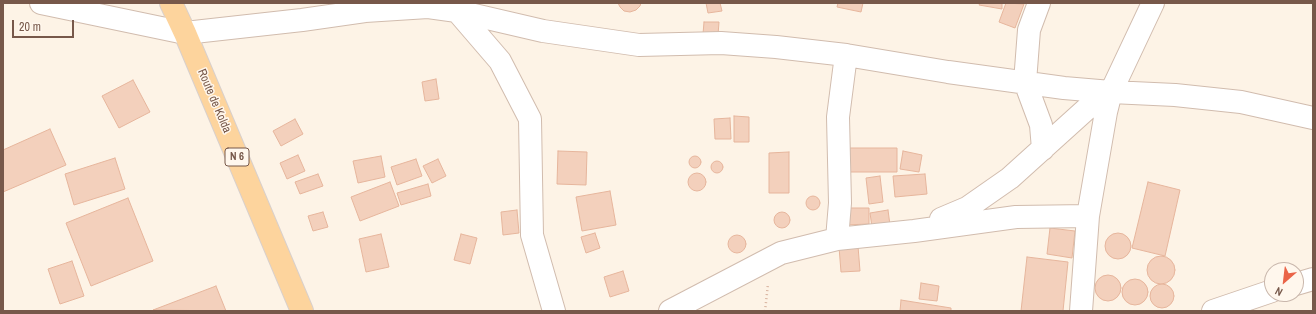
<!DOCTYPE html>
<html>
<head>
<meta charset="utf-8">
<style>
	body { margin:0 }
	#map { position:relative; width:1316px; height:314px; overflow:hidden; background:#fdf3e6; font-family:"Archivo Narrow",sans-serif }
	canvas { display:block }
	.frame { position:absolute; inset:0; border:4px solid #77584a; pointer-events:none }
	.north { position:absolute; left:1264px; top:262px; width:40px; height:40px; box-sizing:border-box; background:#fff7ed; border:1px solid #c9b7ac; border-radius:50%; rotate:208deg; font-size:11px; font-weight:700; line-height:16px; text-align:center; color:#77584a }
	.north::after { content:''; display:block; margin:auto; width:14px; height:18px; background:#ea6448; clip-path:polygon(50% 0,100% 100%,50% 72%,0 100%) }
	.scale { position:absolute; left:12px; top:20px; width:62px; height:18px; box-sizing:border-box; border:2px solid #77584a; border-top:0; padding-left:5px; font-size:12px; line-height:14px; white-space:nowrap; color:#77584a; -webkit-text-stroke:3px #fff7ed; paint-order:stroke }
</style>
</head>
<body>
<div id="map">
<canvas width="1316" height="314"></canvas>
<div class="frame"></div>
<div class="north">N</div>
<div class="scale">20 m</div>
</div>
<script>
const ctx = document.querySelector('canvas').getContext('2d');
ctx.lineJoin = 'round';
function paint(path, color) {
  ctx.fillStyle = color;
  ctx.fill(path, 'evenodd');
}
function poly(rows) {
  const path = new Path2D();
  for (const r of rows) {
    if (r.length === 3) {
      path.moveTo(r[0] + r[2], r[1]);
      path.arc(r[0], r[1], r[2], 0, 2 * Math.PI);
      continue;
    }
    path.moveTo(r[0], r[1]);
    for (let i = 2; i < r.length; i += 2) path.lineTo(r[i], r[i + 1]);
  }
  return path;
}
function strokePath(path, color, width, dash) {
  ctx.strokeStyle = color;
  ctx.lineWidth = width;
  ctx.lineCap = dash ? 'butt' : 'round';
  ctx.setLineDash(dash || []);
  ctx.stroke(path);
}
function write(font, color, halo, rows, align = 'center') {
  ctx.font = font + ' "Archivo Narrow",sans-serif';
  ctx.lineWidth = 3;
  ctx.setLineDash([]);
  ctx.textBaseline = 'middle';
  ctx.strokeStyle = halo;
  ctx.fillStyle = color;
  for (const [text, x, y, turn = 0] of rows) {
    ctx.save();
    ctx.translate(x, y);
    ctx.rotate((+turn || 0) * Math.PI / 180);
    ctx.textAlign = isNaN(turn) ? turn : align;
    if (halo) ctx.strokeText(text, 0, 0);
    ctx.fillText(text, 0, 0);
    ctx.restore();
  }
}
const building = poly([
	[618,3,641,3,640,6,636,10,630,12,624,11,620,7,618,3],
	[706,3,720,3,722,11,708,13,706,3],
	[838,3,863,3,861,12,837,7,838,3],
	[980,3,1002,3,1002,9,979,5,980,3],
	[1006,3,1024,4,1015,28,999,22,1006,3],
	[704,22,719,22,718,35,703,34,704,22],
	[436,79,439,99,425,101,422,82,436,79],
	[133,80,150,112,119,128,102,96,133,80],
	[734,116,749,117,749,142,734,142,734,116],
	[730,118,731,139,715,139,714,119,730,118],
	[295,119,303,134,281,146,273,131,295,119],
	[50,129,66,165,3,192,3,150,50,129],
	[845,148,897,148,897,172,845,172,845,148],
	[558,151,587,152,586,185,557,184,558,151],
	[903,151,922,155,919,172,900,169,903,151],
	[789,152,789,193,769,193,769,153,789,152],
	[298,155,305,171,287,179,280,163,298,155],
	[695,162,6],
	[381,156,385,177,358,183,353,161,381,156],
	[115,158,125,189,74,205,65,174,115,158],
	[416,159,422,176,397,185,391,167,416,159],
	[438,159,446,176,432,183,423,166,438,159],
	[717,167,6],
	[697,182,9],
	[318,174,323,186,300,194,295,182,318,174],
	[925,174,927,194,895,197,893,176,925,174],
	[880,176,883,202,869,204,866,178,880,176],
	[390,182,399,206,360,221,351,197,390,182],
	[1148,182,1180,190,1165,256,1132,248,1148,182],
	[428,184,431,196,401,205,397,193,428,184],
	[610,191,616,225,582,231,576,197,610,191],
	[813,203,7],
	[128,198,153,261,91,286,66,223,128,198],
	[844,208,869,208,869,224,845,225,844,208],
	[517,210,519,233,503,235,501,212,517,210],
	[888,210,890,225,872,227,870,213,888,210],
	[782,220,8],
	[323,212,328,227,313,231,308,216,323,212],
	[1050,228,1075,231,1072,258,1047,254,1050,228],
	[1118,246,13],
	[595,233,600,248,586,253,581,237,595,233],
	[381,234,389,267,366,272,359,239,381,234],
	[461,234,477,238,470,264,454,260,461,234],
	[737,244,9],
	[858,246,860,271,841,272,839,247,858,246],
	[1161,270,14],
	[1027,257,1068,262,1063,311,1021,311,1027,257],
	[72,261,84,296,60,304,48,269,72,261],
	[623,271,629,291,610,297,604,277,623,271],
	[1108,288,13],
	[1135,292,13],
	[921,283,939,286,937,301,919,299,921,283],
	[1162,296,12],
	[216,286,226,311,153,310,216,286],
	[901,300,951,308,951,311,900,311,901,300]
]);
const path = poly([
	[765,311,768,284]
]);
const street = poly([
	[41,3,185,33,302,20,365,11,428,7,457,11,543,31,639,45,721,43,776,47,846,55,948,72,1064,88,1111,92,1175,95,1241,102,1313,118],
	[1039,3,1029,30,1025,82,1041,125,1043,149],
	[457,11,500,61,530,119,532,235,554,311],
	[941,219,967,208,1010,178,1092,104,1106,112],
	[837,239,840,203,838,117,846,55],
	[1296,284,1313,279],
	[670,311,781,253,837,239,914,231,1016,217,1088,216],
	[1081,311,1088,216,1106,112,1111,92,1153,3],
	[1213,311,1272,291]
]);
const primary = poly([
	[171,3,185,33,302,311]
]);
const shields = [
	[237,157,24]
];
const shieldNames = [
	["N 6",237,157]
];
const streetNames = [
	["Route de Kolda",214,101,67]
];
paint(building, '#f3d0bc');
strokePath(building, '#e6b59c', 1);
strokePath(street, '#d1bcae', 24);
strokePath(primary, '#d9d0cc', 24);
strokePath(path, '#d8b39f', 2.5, [1, 3]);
strokePath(street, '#fff', 22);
strokePath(primary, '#fdd49d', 22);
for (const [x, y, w] of shields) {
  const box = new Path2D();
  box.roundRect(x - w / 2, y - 9, w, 18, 3);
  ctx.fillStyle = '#fff7ed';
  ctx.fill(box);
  strokePath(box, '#77584a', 1);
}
write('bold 11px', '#77584a', null, shieldNames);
write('12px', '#77584a', '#fff7ed', streetNames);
</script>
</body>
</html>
